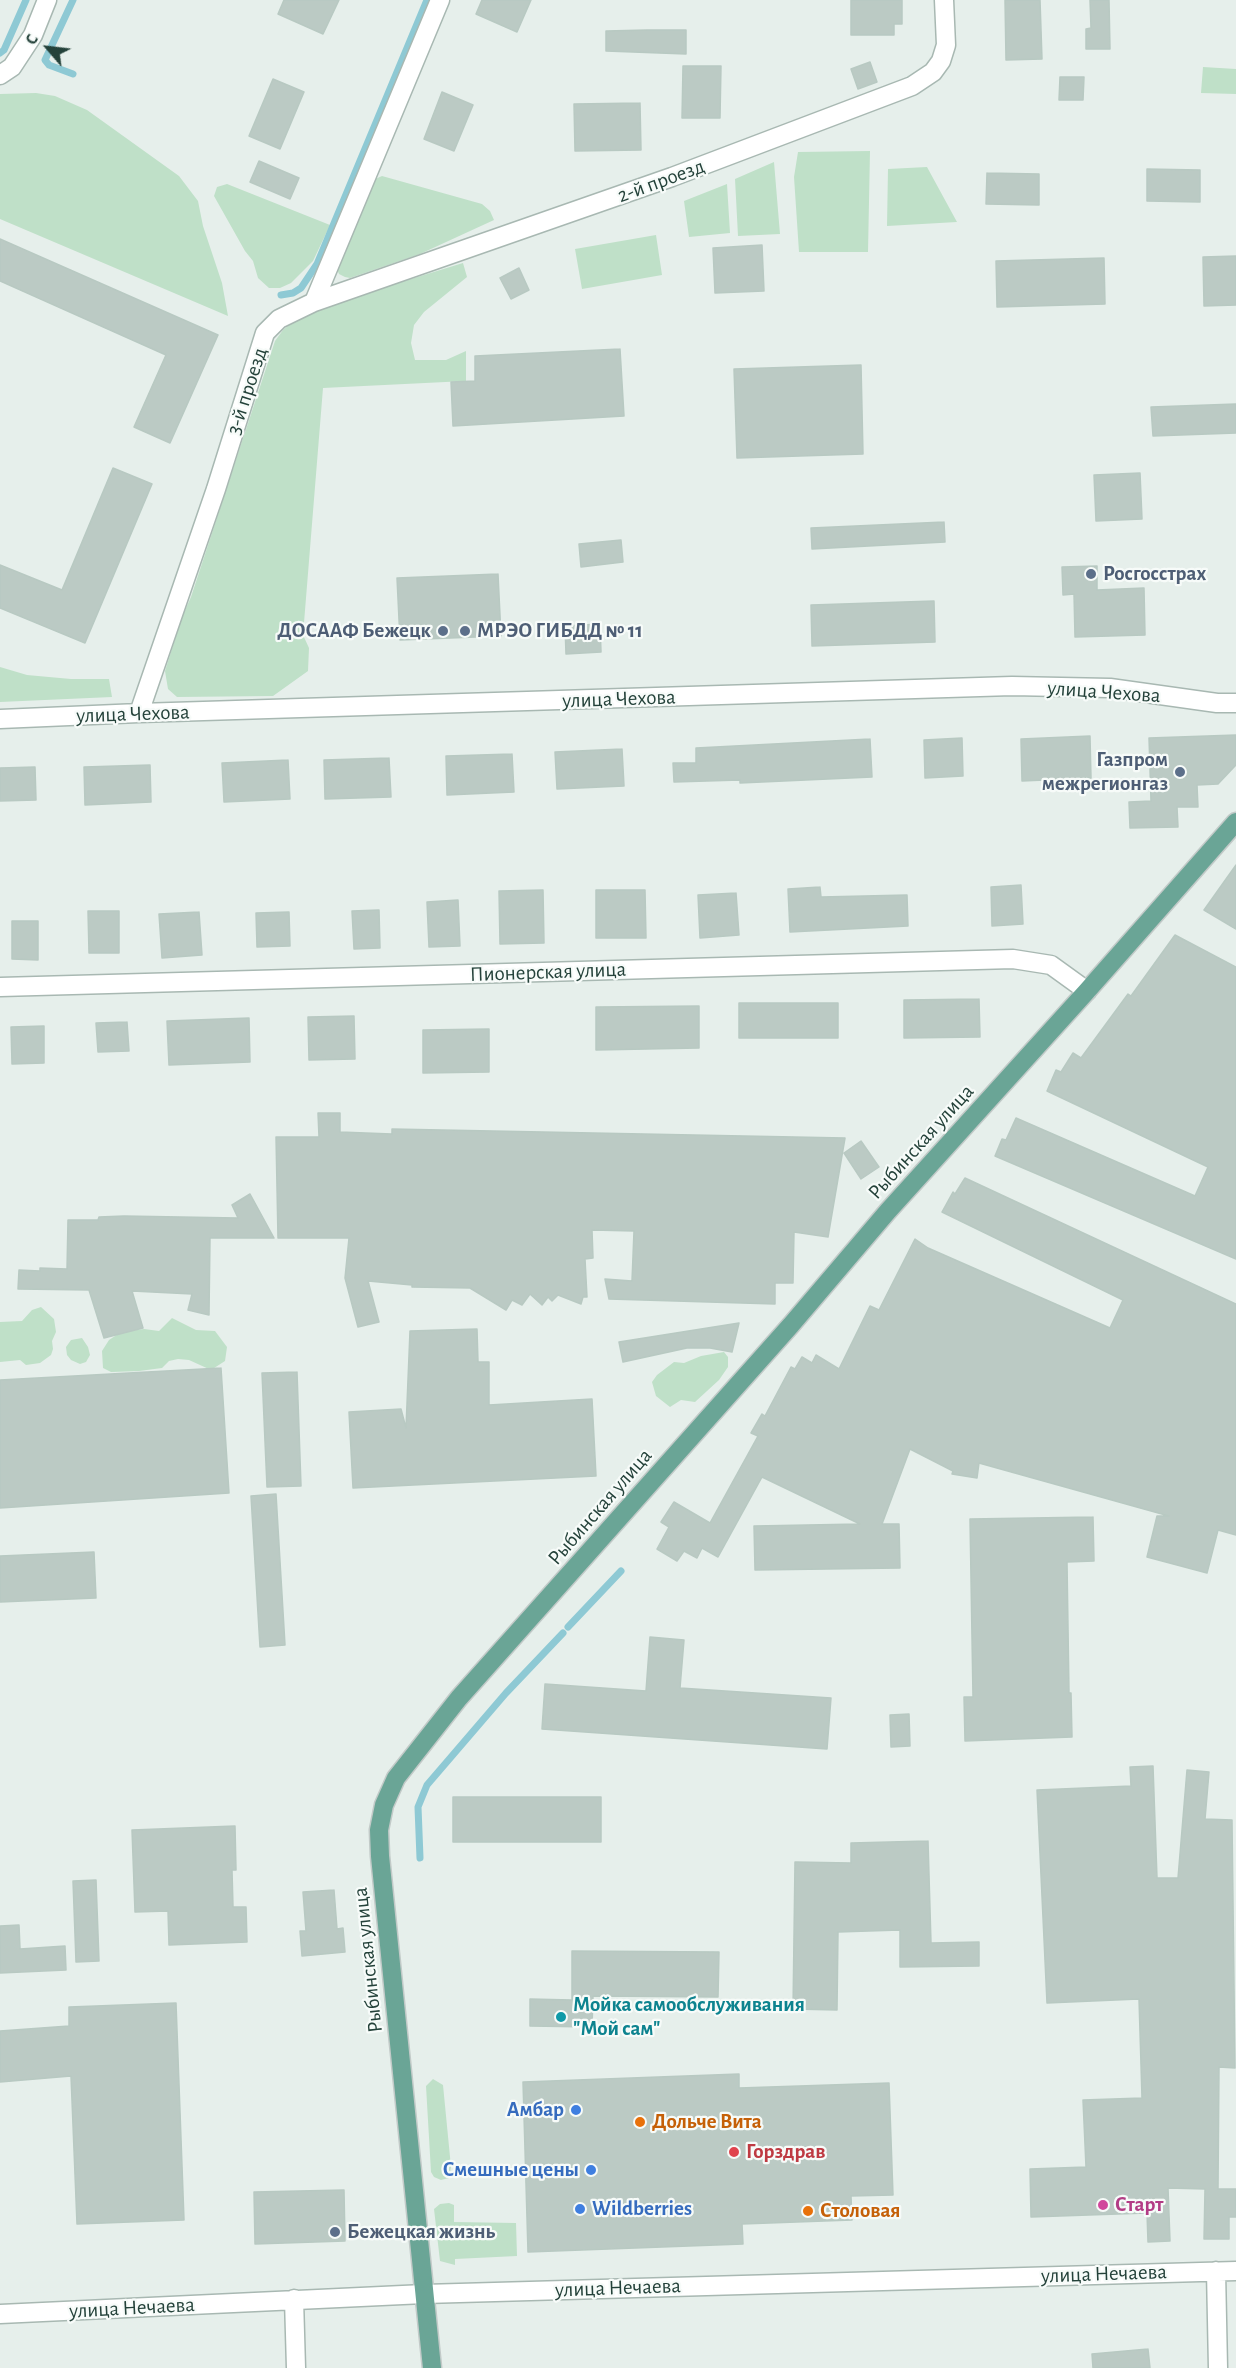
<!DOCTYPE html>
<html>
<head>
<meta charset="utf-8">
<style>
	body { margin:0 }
	#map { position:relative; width:1236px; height:2368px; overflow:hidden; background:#e6efeb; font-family:"Alegreya Sans",sans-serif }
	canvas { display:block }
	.north { position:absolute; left:18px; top:18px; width:60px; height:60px; -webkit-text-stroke:4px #f7fbf9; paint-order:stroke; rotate:298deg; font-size:16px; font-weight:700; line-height:24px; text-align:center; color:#24423a }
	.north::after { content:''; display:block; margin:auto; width:21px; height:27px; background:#24423a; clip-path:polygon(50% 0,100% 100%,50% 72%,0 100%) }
</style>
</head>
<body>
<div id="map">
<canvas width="1236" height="2368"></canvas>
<div class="north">С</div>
</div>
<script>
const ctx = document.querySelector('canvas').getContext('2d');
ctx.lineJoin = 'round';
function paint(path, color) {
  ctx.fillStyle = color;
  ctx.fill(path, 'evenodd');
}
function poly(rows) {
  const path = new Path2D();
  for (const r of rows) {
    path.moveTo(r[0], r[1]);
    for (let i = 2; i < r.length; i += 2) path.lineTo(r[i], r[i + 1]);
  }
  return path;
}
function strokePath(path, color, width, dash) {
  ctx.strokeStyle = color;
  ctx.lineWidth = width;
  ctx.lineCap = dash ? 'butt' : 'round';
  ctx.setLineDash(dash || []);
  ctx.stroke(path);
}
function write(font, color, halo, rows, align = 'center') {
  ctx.font = font + ' "Alegreya Sans",sans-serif';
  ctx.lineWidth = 4.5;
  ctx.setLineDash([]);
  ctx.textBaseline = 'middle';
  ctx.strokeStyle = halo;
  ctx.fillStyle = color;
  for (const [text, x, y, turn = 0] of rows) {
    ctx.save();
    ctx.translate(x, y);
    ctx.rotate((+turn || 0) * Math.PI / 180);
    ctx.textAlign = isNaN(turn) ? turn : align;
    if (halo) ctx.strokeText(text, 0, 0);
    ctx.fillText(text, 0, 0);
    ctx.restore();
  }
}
const green = poly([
	[1203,67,1236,69,1236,94,1201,93],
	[36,93,55,96,87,110,179,176,198,201,203,226,222,283,228,316,0,219,0,94],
	[870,151,868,252,799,252,794,177,798,152],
	[774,162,780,234,738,236,735,179],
	[927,167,957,222,887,226,888,169],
	[382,176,482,204,490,211,494,220,420,254,350,278,345,277,339,274,336,267,373,180],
	[227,184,330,225,313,261,291,283,280,288,269,288,258,278,253,261,245,251,214,196,217,187],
	[727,184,730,233,689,237,684,201],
	[656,235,662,275,582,289,575,249],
	[463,263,467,277,424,312,414,325,411,343,415,360,446,360,466,351,466,381,323,388,303,635,309,648,308,671,273,696,177,697,168,689,165,671,182,617,191,597,275,341,283,330,295,320,333,303],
	[0,667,27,675,71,679,109,679,112,697,0,702],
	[41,1307,54,1319,56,1332,52,1341,53,1349,51,1355,40,1363,26,1365,20,1360,0,1362,0,1322,22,1321,32,1310],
	[172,1318,196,1330,215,1331,227,1347,225,1361,211,1370,189,1360,178,1359,169,1361,162,1368,139,1371,111,1372,103,1368,102,1351,109,1340,121,1332,144,1329,159,1331],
	[82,1338,88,1347,90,1355,86,1362,80,1364,71,1360,67,1355,66,1347,71,1340],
	[724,1352,728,1357,728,1367,719,1380,695,1402,681,1400,670,1407,656,1396,652,1382,657,1375,674,1362,684,1363,701,1356],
	[433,2079,443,2085,451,2167,449,2178,441,2180,434,2177,431,2172,426,2086],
	[449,2203,454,2205,454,2222,516,2223,517,2256,455,2259,455,2265,440,2261,434,2209,440,2204]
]);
const stream = poly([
	[0,53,4,50,26,0],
	[73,74,49,65,45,60,73,0],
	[281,295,293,293,301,288,317,264,427,0],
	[568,1627,621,1571],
	[420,1858,418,1807,427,1785,506,1693,563,1633]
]);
const building = poly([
	[284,0,339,0,323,34,278,14,284,0],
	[482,0,531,0,517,32,476,14,482,0],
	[851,0,902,0,902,24,894,24,894,35,851,35,851,0],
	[1005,0,1040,0,1042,59,1006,60,1005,0],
	[1090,0,1109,0,1110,49,1086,49,1086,29,1091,28,1090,0],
	[647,30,686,30,686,54,606,51,606,31,647,30],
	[870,62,877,82,858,89,851,69,870,62],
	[683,66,721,66,720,118,682,118,683,66],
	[1060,77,1084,77,1083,100,1059,100,1060,77],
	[273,79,304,92,280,149,249,136,273,79],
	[442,92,473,105,454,151,424,139,442,92],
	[640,103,641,150,575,151,574,104,640,103],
	[259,161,299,178,290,199,250,182,259,161],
	[1147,169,1200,170,1200,202,1147,201,1147,169],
	[987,173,1039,174,1039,205,986,204,987,173],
	[0,239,218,335,170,443,134,427,166,355,0,281,0,239],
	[762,245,764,291,715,293,713,248,762,245],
	[1236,256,1236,305,1204,306,1203,257,1236,256],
	[1104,258,1105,304,997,307,996,261,1104,258],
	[519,268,529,290,511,299,500,278,519,268],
	[620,349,624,416,453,426,451,382,475,381,475,356,620,349],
	[861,365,863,454,737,458,734,369,861,365],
	[1236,404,1236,433,1153,436,1151,407,1236,404],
	[113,468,152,484,85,643,0,608,0,565,62,590,113,468],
	[1140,473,1142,519,1096,521,1094,475,1140,473],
	[944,522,945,542,812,549,811,528,944,522],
	[621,540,623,562,581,567,579,544,621,540],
	[1097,566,1097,590,1144,588,1145,635,1075,637,1074,594,1063,595,1062,567,1097,566],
	[498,574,501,636,400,640,397,578,498,574],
	[934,601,935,642,812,646,811,605,934,601],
	[600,624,601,652,566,654,565,626,600,624],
	[1236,735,1236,765,1218,784,1197,785,1198,807,1177,807,1178,827,1130,828,1129,802,1151,801,1149,738,1236,735],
	[1090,736,1091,778,1022,781,1021,739,1090,736],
	[962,738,963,776,925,778,924,740,962,738],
	[870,739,872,777,740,783,740,780,674,782,673,763,696,763,696,748,870,739],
	[622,749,624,786,557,789,555,752,622,749],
	[512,754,514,792,447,795,446,756,512,754],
	[389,758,391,797,325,799,324,760,389,758],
	[288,760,290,799,224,802,222,763,288,760],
	[150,765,151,802,85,805,84,767,150,765],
	[35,767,36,800,0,801,0,768,35,767],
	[1236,865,1236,929,1204,910,1236,865],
	[1021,885,1023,924,992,926,991,887,1021,885],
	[820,887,821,897,907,895,908,926,790,932,788,889,820,887],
	[543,890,544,943,500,944,499,891,543,890],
	[596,890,645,890,646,938,596,938,596,890],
	[736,893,739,935,700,938,698,895,736,893],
	[458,900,460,946,429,947,427,902,458,900],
	[379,910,380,948,354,949,352,911,379,910],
	[88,911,119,911,119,953,89,953,88,911],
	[199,912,202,955,162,958,159,914,199,912],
	[289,912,290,946,257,947,256,913,289,912],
	[12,921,38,921,38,960,12,959,12,921],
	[1175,935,1236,967,1236,1259,995,1156,1002,1139,1006,1140,1016,1118,1195,1196,1208,1167,1047,1091,1056,1070,1061,1072,1073,1053,1081,1058,1128,994,1131,996,1175,935],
	[979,999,980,1037,904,1038,904,1000,979,999],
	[739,1003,838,1003,838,1038,739,1038,739,1003],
	[699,1006,699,1048,596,1050,596,1007,699,1006],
	[354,1016,355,1059,309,1060,308,1017,354,1016],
	[249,1018,250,1062,169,1065,167,1021,249,1018],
	[127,1022,129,1051,98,1052,96,1023,127,1022],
	[44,1026,44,1063,12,1064,11,1027,44,1026],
	[489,1029,489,1072,423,1073,423,1030,489,1029],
	[318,1113,340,1113,340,1132,392,1134,392,1129,845,1138,828,1237,794,1232,793,1283,775,1283,775,1304,609,1299,605,1279,632,1281,634,1231,592,1230,593,1258,585,1259,587,1297,583,1297,581,1304,558,1295,552,1301,548,1297,542,1305,530,1294,522,1305,512,1300,506,1310,470,1288,412,1287,412,1285,368,1281,379,1322,358,1327,345,1278,349,1238,278,1238,276,1137,319,1137,318,1113],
	[861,1141,879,1167,861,1179,844,1153,861,1141],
	[965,1178,1236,1304,1236,1535,1218,1530,1207,1573,1147,1557,1157,1516,1169,1516,979,1463,977,1478,952,1474,953,1471,910,1449,882,1524,899,1524,900,1568,755,1570,754,1526,860,1524,762,1477,718,1557,702,1548,697,1558,684,1551,677,1561,657,1549,669,1527,661,1522,674,1502,710,1523,758,1436,751,1433,762,1414,765,1416,791,1367,795,1369,802,1357,812,1363,816,1355,839,1369,870,1306,879,1310,915,1239,928,1248,1110,1328,1123,1300,942,1212,953,1192,955,1194,965,1178],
	[250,1194,274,1238,210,1238,209,1315,188,1310,192,1294,132,1291,143,1328,104,1338,89,1290,18,1289,19,1270,40,1271,40,1268,67,1269,68,1220,98,1220,99,1217,124,1216,238,1218,232,1205,250,1194],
	[739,1323,732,1352,710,1348,687,1348,623,1362,619,1342,739,1323],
	[477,1329,478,1362,489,1362,489,1405,592,1399,596,1476,353,1488,349,1412,401,1409,406,1428,410,1331,477,1329],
	[221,1368,229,1493,0,1508,0,1380,221,1368],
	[297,1372,301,1486,267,1487,262,1373,297,1372],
	[276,1494,285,1645,260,1647,251,1496,276,1494],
	[1093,1517,1094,1561,1067,1562,1069,1693,1071,1693,1072,1737,965,1741,964,1697,973,1697,970,1519,1093,1517],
	[94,1552,96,1598,0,1602,0,1556,94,1552],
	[650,1637,684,1640,680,1688,831,1698,827,1749,542,1729,545,1684,646,1691,650,1637],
	[909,1714,910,1746,891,1747,890,1715,909,1714],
	[1153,1766,1157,1878,1178,1878,1187,1770,1209,1772,1205,1819,1232,1820,1235,2068,1219,2067,1218,2189,1236,2189,1236,2217,1229,2217,1229,2239,1204,2239,1205,2189,1168,2188,1170,2241,1148,2242,1147,2213,1031,2217,1030,2169,1086,2167,1083,2100,1142,2098,1139,1999,1047,2003,1037,1790,1131,1786,1130,1767,1153,1766],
	[453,1797,601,1797,601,1842,453,1842,453,1797],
	[235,1826,236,1870,232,1870,233,1907,246,1907,247,1942,169,1945,168,1911,135,1912,132,1830,235,1826],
	[928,1841,931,1943,979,1942,979,1966,900,1967,900,1930,838,1932,837,2010,793,2009,795,1862,851,1863,851,1843,928,1841],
	[96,1880,99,1961,76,1962,73,1881,96,1880],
	[334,1890,337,1929,343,1928,345,1952,302,1956,300,1931,306,1931,303,1892,334,1890],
	[19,1925,20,1949,65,1946,66,1970,0,1973,0,1926,19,1925],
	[572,1951,719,1952,718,1997,593,1996,592,2027,530,2026,530,1999,572,2000,572,1951],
	[176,2003,184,2220,77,2224,71,2076,0,2082,0,2031,69,2026,69,2007,176,2003],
	[739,2074,739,2088,889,2083,893,2195,851,2196,852,2220,742,2224,743,2244,528,2252,523,2082,739,2074],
	[344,2190,345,2241,255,2244,254,2192,344,2190],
	[1148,2349,1150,2368,1093,2368,1092,2354,1148,2349]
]);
const minor = poly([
	[0,75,12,67,33,35,47,0],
	[314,302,672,177,912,86,933,72,941,61,946,45,944,0],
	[139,713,216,489,265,333,279,319,314,302,440,0],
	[0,719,139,713,1012,686,1110,688,1217,703,1236,703],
	[0,987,1013,959,1051,965,1087,991],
	[1216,2271,1218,2368],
	[294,2299,296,2368],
	[0,2314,424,2294,1236,2271]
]);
const major = poly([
	[432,2368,380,1856,379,1830,384,1805,396,1778,459,1698,791,1325,888,1211,1087,991,1236,822]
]);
const markers = [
	[1091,574,6,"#5c6f8a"],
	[443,631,6,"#5c6f8a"],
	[465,631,6,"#5c6f8a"],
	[1180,772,6,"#5c6f8a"],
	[561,2017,6,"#0f9aa8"],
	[576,2110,6,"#3f7fe0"],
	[640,2122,6,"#e8710a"],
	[734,2152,6,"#e0444e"],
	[591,2170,6,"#3f7fe0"],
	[1103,2205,6,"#d1479c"],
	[580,2209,6,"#3f7fe0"],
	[808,2211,6,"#e8710a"],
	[335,2232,6,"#5c6f8a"]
];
const streetNames = [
	["2-й проезд",661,181,-20],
	["3-й проезд",247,391,-72],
	["улица Чехова",1104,692,4],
	["улица Чехова",619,699,-2],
	["улица Чехова",133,714,-2],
	["Пионерская улица",548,972,-2],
	["Рыбинская улица",921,1142,-48],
	["Рыбинская улица",600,1507,-49],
	["Рыбинская улица",368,1960,-96],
	["улица Нечаева",1104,2274,-2],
	["улица Нечаева",618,2288,-2],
	["улица Нечаева",132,2308,-3]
];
const serviceNames = [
	["Росгосстрах",1103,574],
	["ДОСААФ Бежецк",431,631,"right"],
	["МРЭО ГИБДД № 11",477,631],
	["Газпром",1168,760,"right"],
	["межрегионгаз",1168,784,"right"],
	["Бежецкая жизнь",347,2232]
];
const cultureNames = [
	["Мойка самообслуживания",573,2005],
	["\"Мой сам\"",573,2029]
];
const shopNames = [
	["Амбар",564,2110],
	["Смешные цены",579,2170],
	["Wildberries",592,2209,"left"]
];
const foodNames = [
	["Дольче Вита",652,2122],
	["Столовая",820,2211]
];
const healthNames = [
	["Горздрав",746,2152]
];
const hotelNames = [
	["Старт",1115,2205]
];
paint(green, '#bfe0c8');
strokePath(stream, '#8ec9d4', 7);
paint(building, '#bbcac4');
strokePath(building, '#b8c9c2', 1.5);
strokePath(minor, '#a8b8b2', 21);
strokePath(major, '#c2cac8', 21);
strokePath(minor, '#fff', 18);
strokePath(major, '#6aa596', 18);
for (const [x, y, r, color] of markers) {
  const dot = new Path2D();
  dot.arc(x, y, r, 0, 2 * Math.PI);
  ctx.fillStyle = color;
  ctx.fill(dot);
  strokePath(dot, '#f7fbf9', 2);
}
write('21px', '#24423a', '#f7fbf9', streetNames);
write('bold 21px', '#4e5e75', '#f7fbf9', serviceNames, 'left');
write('bold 21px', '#0d838f', '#f7fbf9', cultureNames, 'left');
write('bold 21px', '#366cbe', '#f7fbf9', shopNames, 'right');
write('bold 21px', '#c56008', '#f7fbf9', foodNames, 'left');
write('bold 21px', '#be3a42', '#f7fbf9', healthNames, 'left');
write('bold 21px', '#b23c85', '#f7fbf9', hotelNames, 'left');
</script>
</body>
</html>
